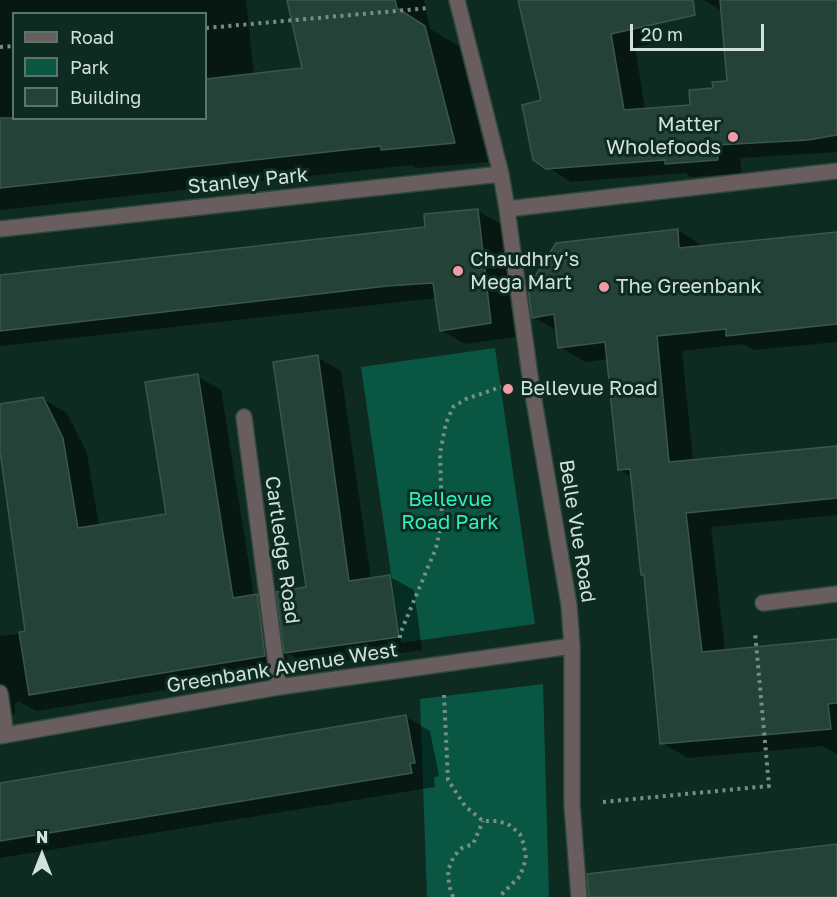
<!DOCTYPE html>
<html>
<head>
<meta charset="utf-8">
<style>
	body { margin:0 }
	#map { position:relative; width:837px; height:897px; overflow:hidden; background:#0e2b22; font-family:"Golos Text",sans-serif }
	canvas { display:block }
	.legend { position:absolute; left:12px; top:12px; width:195px; height:108px; box-sizing:border-box; background:#0e2b22; border:2px solid #5c746c; margin:0; padding:8px 10px; list-style:none; font-size:18px; color:#d1e1db }
	.legend li { display:flex; align-items:center; gap:12px; height:30px }
	.legend b { width:30px; border:2px solid #5c746c }
	.north { position:absolute; left:12px; top:825px; width:60px; height:60px; -webkit-text-stroke:4px #0e2b22; paint-order:stroke; rotate:0deg; font-size:16px; font-weight:700; line-height:24px; text-align:center; color:#d1e1db }
	.north::after { content:''; display:block; margin:auto; width:21px; height:27px; background:#d1e1db; clip-path:polygon(50% 0,100% 100%,50% 72%,0 100%) }
	.scale { position:absolute; left:630px; top:24px; width:134px; height:27px; box-sizing:border-box; border:3px solid #d1e1db; border-top:0; padding-left:8px; font-size:18px; line-height:21px; white-space:nowrap; color:#d1e1db; -webkit-text-stroke:4px #0e2b22; paint-order:stroke }
</style>
</head>
<body>
<div id="map">
<canvas width="837" height="897"></canvas>
<ul class="legend">
<li><b style="height:8px;background:#6a5d5e"></b>Road</li>
<li><b style="height:16px;background:#095643"></b>Park</li>
<li><b style="height:16px;background:#254238"></b>Building</li>
</ul>
<div class="north">N</div>
<div class="scale">20 m</div>
</div>
<script>
const ctx = document.querySelector('canvas').getContext('2d');
ctx.lineJoin = 'round';
function paint(path, color) {
  ctx.fillStyle = color;
  ctx.fill(path, 'evenodd');
}
function poly(rows) {
  const path = new Path2D();
  for (const r of rows) {
    path.moveTo(r[0], r[1]);
    for (let i = 2; i < r.length; i += 2) path.lineTo(r[i], r[i + 1]);
  }
  return path;
}
function strokePath(path, color, width, dash) {
  ctx.strokeStyle = color;
  ctx.lineWidth = width;
  ctx.lineCap = dash ? 'butt' : 'round';
  ctx.setLineDash(dash || []);
  ctx.stroke(path);
}
function write(font, color, halo, rows, align = 'center') {
  ctx.font = font + ' "Golos Text",sans-serif';
  ctx.lineWidth = 6;
  ctx.setLineDash([]);
  ctx.textBaseline = 'middle';
  ctx.strokeStyle = halo;
  ctx.fillStyle = color;
  for (const [text, x, y, turn = 0] of rows) {
    ctx.save();
    ctx.translate(x, y);
    ctx.rotate((+turn || 0) * Math.PI / 180);
    ctx.textAlign = isNaN(turn) ? turn : align;
    if (halo) ctx.strokeText(text, 0, 0);
    ctx.fillText(text, 0, 0);
    ctx.restore();
  }
}
const green = poly([
	[495,348,535,624,401,643,361,367],
	[543,684,549,897,427,897,420,699]
]);
const shadow = poly([
	[0,0,246,0,254,75,304,69,288,0,424,0,430,29,459,46,488,162,416,168,411,165,0,210],
	[14,14,206,14,206,118,14,118],
	[520,0,644,0,654,43,635,47,645,110,692,107,714,90,728,83,722,11,704,0,833,0,837,15,837,152,740,158,742,173,691,177,685,173,571,182,547,167,543,101],
	[478,211,502,225,515,337,465,344,441,330,437,298,0,346,0,277,427,229],
	[678,230,704,247,837,234,837,342,754,350,743,344,682,351,693,461,837,448,837,515,711,527,725,651,837,640,837,754,823,746,688,758,662,743,645,576,642,574,632,477,619,469,609,359,586,362,560,347,558,331,533,317],
	[317,357,341,371,371,579,390,577,414,590,422,650,310,666,287,653,289,670,36,711,18,701,15,704,15,714,0,717,0,636,27,633,0,443,0,405,43,399,67,413,87,453,99,526,167,515,197,376,221,390,254,596,257,596,280,609,308,589],
	[406,717,430,731,439,776,434,777,435,787,0,858,0,784]
]);
const building = poly([
	[287,0,395,0,397,8,425,26,455,143,381,150,381,146,0,188,0,118,206,118,206,79,302,68,287,0],
	[518,0,693,0,695,15,611,34,624,110,690,105,689,90,713,88,712,82,727,81,720,0,837,0,837,135,808,140,717,145,718,160,665,164,665,160,546,169,533,160,522,105,541,100,518,0],
	[478,209,491,323,440,331,433,283,387,286,0,331,0,275,425,227,424,214,478,209],
	[678,229,679,248,837,232,837,324,726,336,726,329,657,336,669,462,837,446,837,498,686,513,702,652,837,639,837,703,828,704,831,729,660,744,644,575,641,575,630,469,618,470,605,342,558,348,554,314,532,318,528,288,556,243,678,229],
	[318,355,349,581,390,575,399,637,284,653,276,592,306,587,273,362,318,355],
	[198,374,233,598,257,594,265,656,29,695,19,632,25,631,0,451,0,404,43,397,63,438,78,528,166,514,145,382,198,374],
	[406,715,415,763,410,763,412,773,0,841,0,783,406,715],
	[837,844,837,897,589,897,587,874,837,844]
]);
const path = poly([
	[206,28,429,8],
	[0,47,14,46],
	[400,638,400,634,436,548,442,521,440,453,446,423,453,407,466,399,501,387],
	[444,695,448,780,465,806,483,821,497,821,508,824,520,834,524,845,526,859,520,876,499,897],
	[603,802,769,786,755,632],
	[453,897,449,885,448,870,454,856,462,848,473,844,483,821]
]);
const minor = poly([
	[457,0,501,174,507,209,531,383,569,605,572,646,572,805,579,897],
	[507,209,837,171],
	[0,229,501,174],
	[244,417,279,687],
	[763,603,837,594],
	[0,693,6,735],
	[0,736,279,687,572,646]
]);
const markers = [
	[733,137,6,"#f39aa8"],
	[458,271,6,"#f39aa8"],
	[604,287,6,"#f39aa8"],
	[508,389,6,"#f39aa8"]
];
const poiNames = [
	["Matter",721,125,"right"],
	["Wholefoods",721,148,"right"],
	["Chaudhry's",470,260],
	["Mega Mart",470,283],
	["The Greenbank",616,287],
	["Bellevue Road",520,389]
];
const streetNames = [
	["Stanley Park",248,181,-6],
	["Belle Vue Road",577,531,81],
	["Cartledge Road",282,550,82],
	["Greenbank Avenue West",282,668,-9]
];
const parkNames = [
	["Bellevue",450,500],
	["Road Park",450,523]
];
paint(green, '#095643');
paint(shadow, '#0007');
paint(building, '#254238');
strokePath(building, '#3a574c', 1.5);
strokePath(minor, '#2d4840', 18);
strokePath(path, '#778d85', 4, [3, 4.5]);
strokePath(minor, '#6a5d5e', 15);
for (const [x, y, r, color] of markers) {
  const dot = new Path2D();
  dot.arc(x, y, r, 0, 2 * Math.PI);
  ctx.fillStyle = color;
  ctx.fill(dot);
  strokePath(dot, '#0e2b22', 2);
}
write('20px', '#d1e1db', '#0e2b22', poiNames, 'left');
write('20px', '#d1e1db', '#0e2b22', streetNames);
write('20px', '#31f0c0', '#0e2b22', parkNames);
</script>
</body>
</html>
